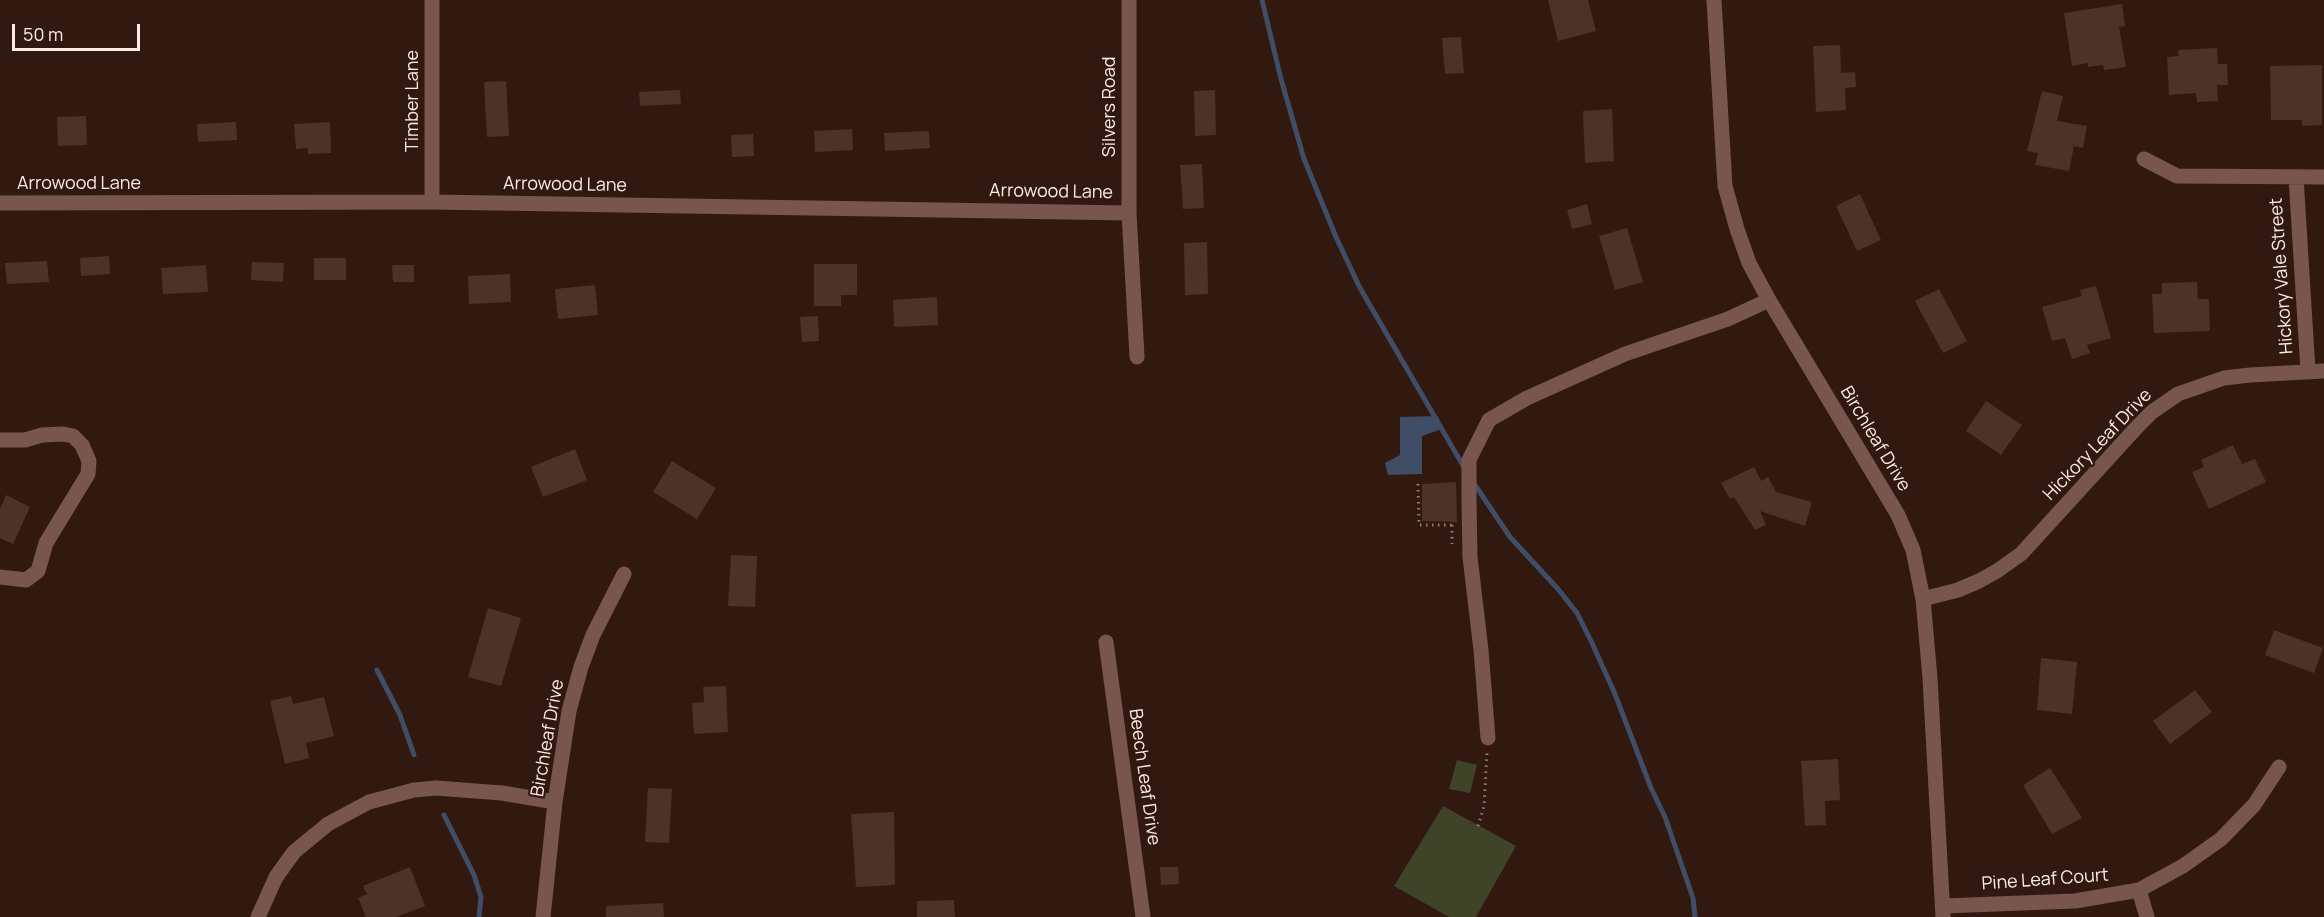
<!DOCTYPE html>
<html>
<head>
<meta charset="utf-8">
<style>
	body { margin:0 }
	#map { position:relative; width:2324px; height:917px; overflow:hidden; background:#311910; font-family:Manrope,sans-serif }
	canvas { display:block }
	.scale { position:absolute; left:12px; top:24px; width:128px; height:27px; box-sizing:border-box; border:3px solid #fceae4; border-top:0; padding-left:8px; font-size:18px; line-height:21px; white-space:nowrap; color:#fceae4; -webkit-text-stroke:4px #311910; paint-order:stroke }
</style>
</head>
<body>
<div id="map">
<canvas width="2324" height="917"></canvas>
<div class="scale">50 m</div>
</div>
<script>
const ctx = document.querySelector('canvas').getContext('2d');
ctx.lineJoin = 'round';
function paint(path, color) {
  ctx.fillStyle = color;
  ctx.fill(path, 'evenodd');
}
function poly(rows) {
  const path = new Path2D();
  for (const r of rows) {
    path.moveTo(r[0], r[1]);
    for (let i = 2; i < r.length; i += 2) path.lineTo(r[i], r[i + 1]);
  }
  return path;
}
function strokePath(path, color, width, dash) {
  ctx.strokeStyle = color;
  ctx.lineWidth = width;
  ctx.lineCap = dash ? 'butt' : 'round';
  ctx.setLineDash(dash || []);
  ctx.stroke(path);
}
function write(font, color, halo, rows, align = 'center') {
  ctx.font = font + ' Manrope,sans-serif';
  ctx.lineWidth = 4.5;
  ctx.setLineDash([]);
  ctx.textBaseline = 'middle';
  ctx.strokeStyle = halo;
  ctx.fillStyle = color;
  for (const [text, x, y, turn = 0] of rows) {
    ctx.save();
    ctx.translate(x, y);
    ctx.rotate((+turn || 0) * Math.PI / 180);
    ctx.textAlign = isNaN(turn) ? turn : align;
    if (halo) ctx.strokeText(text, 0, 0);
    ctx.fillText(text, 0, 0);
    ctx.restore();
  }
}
const green = poly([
	[1457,760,1477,765,1470,793,1449,789],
	[1443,806,1516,846,1476,917,1449,917,1394,886]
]);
const water = poly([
	[1438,416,1442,429,1422,436,1422,474,1388,475,1385,463,1400,455,1400,417]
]);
const stream = poly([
	[1262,0,1281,79,1304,159,1336,237,1360,288,1465,469],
	[1473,482,1510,537,1558,589,1577,613,1592,643,1615,694,1651,788,1665,817,1693,898,1695,917],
	[377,670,400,715,414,755],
	[444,815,474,875,481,897,479,917]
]);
const building = poly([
	[1548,0,1588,0,1596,31,1558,41],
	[2122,4,2125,26,2119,27,2126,67,2104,70,2103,65,2088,67,2088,63,2072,66,2064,13],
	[1461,37,1464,73,1445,74,1442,38],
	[1840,45,1841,73,1855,72,1856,87,1845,88,1846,110,1816,112,1813,46],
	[2217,48,2218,64,2227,64,2228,85,2217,85,2218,101,2197,102,2196,93,2169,95,2167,57,2179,56,2178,50],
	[2322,65,2322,125,2302,126,2302,120,2271,120,2270,66],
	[506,81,509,136,487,137,484,82],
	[680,90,681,104,640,106,639,92],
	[1215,90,1216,135,1195,136,1194,91],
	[2042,91,2063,96,2057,121,2087,126,2083,148,2074,146,2069,171,2035,165,2038,153,2027,151],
	[1612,109,1614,161,1585,163,1583,111],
	[86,116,87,145,58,146,57,117],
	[236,122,237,140,198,142,197,124],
	[330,122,331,153,308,154,308,148,296,149,294,124],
	[852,129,853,150,815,152,814,131],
	[929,131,930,148,885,151,884,133],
	[753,134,754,156,732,157,731,135],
	[1202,164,1204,208,1183,209,1180,165],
	[1860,194,1881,240,1857,251,1836,206],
	[1587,204,1592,224,1572,229,1567,210],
	[1627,228,1643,282,1615,290,1599,236],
	[1207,242,1208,294,1185,295,1184,243],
	[109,256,110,274,81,276,80,258],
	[314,258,346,258,346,280,314,280],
	[47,261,49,282,7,284,5,263],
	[252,262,284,263,283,282,251,280],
	[814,264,857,264,857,295,841,295,841,306,814,306],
	[206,265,208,292,163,294,161,268],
	[392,265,414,265,414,282,393,282],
	[510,274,511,302,469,304,468,276],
	[2197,282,2198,299,2209,299,2210,331,2154,333,2152,294,2162,294,2162,283],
	[595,285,598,315,558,319,555,289],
	[2096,286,2111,338,2087,345,2090,353,2072,359,2065,338,2052,341,2042,307,2082,296,2080,290],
	[1939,289,1967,341,1943,353,1915,301],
	[937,297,938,325,894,327,893,300],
	[818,316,819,341,802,342,800,317],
	[1986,401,2022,425,2001,455,1966,431],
	[2233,445,2242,464,2255,459,2266,482,2209,509,2192,472,2204,467,2201,460],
	[575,449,587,480,543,497,531,467],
	[672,461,716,488,697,519,653,492],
	[1754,467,1761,481,1768,477,1776,492,1812,502,1805,526,1760,511,1766,525,1755,530,1734,497,1730,499,1721,483],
	[1456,482,1457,522,1422,521,1422,484],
	[6,495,30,507,13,544,0,538,0,509],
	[731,555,757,556,755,607,728,606],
	[488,608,521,618,501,686,468,677],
	[2274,630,2323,648,2314,673,2265,655],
	[2041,658,2077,662,2072,714,2037,710],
	[726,686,728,732,694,734,692,703,704,702,703,687],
	[2195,690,2212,712,2170,744,2153,721],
	[291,696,293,704,324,697,334,736,306,743,309,758,285,764,270,701],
	[1838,759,1840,800,1825,801,1826,825,1805,826,1801,761],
	[2050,768,2082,818,2052,834,2023,785],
	[648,788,672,789,669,843,645,842],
	[894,812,895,885,856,887,851,814],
	[410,867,425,906,396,917,366,917,358,898,367,894,363,886],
	[1160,867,1178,867,1179,884,1161,885],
	[954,900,955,917,917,917,917,901],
	[663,903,664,917,606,917,606,906]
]);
const path = poly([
	[1418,484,1419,525,1452,525],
	[1452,525,1452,544],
	[1478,826,1484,806,1487,752]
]);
const minor = poly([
	[432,0,432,202],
	[1129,0,1129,213,1137,357],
	[1714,0,1725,186,1737,229,1749,263,1769,300,1898,515,1913,550,1923,599,1930,678,1943,917],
	[2144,159,2177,176,2324,177],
	[2296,177,2308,371],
	[0,203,432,202,1129,213],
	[0,440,25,440,42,435,63,434,73,436,82,445,89,461,88,474,46,543,38,571,26,580,0,577],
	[1923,599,1958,590,1979,581,1997,571,2021,554,2137,427,2152,412,2178,394,2224,378,2250,375,2324,371],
	[1106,642,1143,917],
	[1488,738,1481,650,1470,557,1469,501,1469,460,1489,420,1527,398,1625,354,1728,319,1769,300],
	[2139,890,2147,917],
	[1943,906,2075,901,2139,890,2183,866,2221,839,2254,805,2279,767],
	[258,917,276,877,294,852,328,824,369,802,414,790,436,788,502,793,555,802],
	[543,917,555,802,569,711,581,667,593,635,624,574]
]);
const streetNames = [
	["Timber Lane",413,101,-90],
	["Silvers Road",1110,107,-90],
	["Arrowood Lane",79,184],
	["Arrowood Lane",565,185,1],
	["Arrowood Lane",1051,192,1],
	["Hickory Vale Street",2282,276,-94],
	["Birchleaf Drive",1875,439,59],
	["Hickory Leaf Drive",2098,445,-46],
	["Birchleaf Drive",548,738,-80],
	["Beech Leaf Drive",1144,777,82],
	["Pine Leaf Court",2045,880,-4]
];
paint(green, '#3f4328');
paint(water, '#3f4d66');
strokePath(stream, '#3f4d66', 5);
paint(building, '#4d3228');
strokePath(path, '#937e76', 3, [1.5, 4.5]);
strokePath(minor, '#78564e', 15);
write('18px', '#fceae4', '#311910', streetNames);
</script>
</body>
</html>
